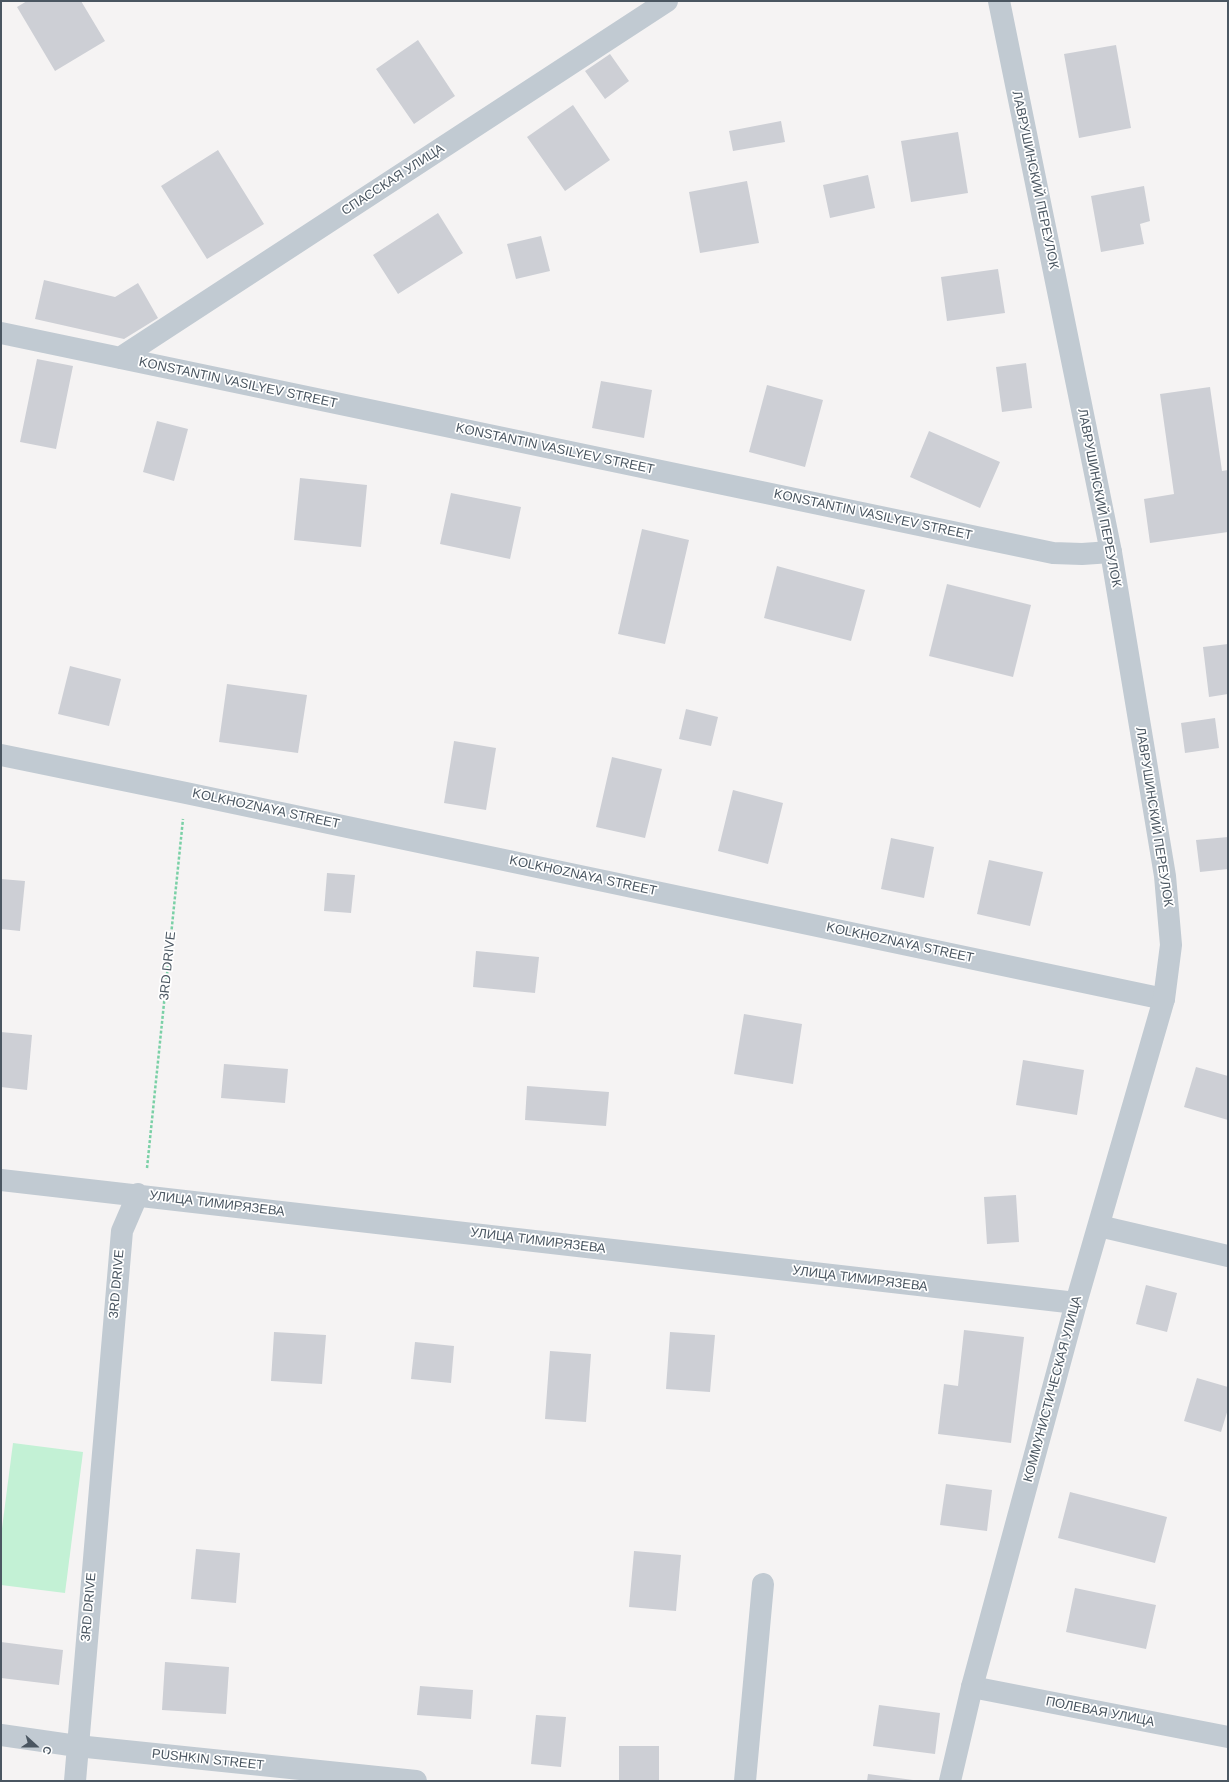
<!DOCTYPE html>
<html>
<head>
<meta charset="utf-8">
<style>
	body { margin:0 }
	#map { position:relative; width:1229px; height:1782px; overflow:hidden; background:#f5f3f3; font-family:Arial,sans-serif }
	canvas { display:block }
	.frame { position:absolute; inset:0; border:2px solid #4a5661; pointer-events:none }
	.north { position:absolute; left:16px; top:1726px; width:40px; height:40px; -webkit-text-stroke:3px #fff; paint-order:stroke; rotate:111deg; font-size:11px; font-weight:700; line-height:16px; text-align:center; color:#4a5661 }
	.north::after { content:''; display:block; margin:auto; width:14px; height:18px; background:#4a5661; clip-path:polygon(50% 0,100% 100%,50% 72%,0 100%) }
</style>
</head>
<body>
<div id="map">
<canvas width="1229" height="1782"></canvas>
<div class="frame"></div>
<div class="north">С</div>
</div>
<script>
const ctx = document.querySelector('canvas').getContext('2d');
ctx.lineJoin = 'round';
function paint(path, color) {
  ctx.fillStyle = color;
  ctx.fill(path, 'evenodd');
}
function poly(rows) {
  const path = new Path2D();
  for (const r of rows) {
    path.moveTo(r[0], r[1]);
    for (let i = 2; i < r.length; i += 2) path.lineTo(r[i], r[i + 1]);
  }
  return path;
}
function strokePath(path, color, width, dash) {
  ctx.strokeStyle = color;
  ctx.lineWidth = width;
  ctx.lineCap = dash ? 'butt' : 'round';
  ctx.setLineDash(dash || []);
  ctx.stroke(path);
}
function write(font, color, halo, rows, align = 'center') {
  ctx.font = font + ' Arial,sans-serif';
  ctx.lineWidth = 3.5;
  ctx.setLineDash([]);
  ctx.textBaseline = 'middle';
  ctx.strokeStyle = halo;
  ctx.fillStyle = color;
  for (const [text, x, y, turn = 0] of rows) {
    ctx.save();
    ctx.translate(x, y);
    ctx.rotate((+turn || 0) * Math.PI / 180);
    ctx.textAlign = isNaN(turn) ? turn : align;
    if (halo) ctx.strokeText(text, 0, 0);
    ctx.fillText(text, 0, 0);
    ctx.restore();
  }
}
const green = poly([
	[13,1443,83,1452,65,1593,1,1585,1,1536]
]);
const building = poly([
	[27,1,81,1,105,41,55,71,17,7],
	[418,40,455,96,414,124,376,69],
	[1116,45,1131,128,1079,138,1064,54],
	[610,54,629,81,605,99,585,71],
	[573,105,610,160,565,191,527,137],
	[781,121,785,142,733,151,729,131],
	[958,132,968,193,911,202,901,141],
	[218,150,264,224,207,259,161,186],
	[868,175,875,208,830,218,823,185],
	[747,181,759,243,700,253,689,192],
	[1144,186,1150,221,1140,224,1144,244,1101,252,1091,196],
	[438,213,463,253,398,294,373,255],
	[541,236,550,271,516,279,507,244],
	[998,269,1005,313,947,321,941,277],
	[44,280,115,297,138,283,158,318,124,339,35,319],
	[37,359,73,366,56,449,20,442],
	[1026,363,1032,408,1002,412,996,367],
	[601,381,652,390,644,438,592,428],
	[767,385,823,400,805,467,749,452],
	[1210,387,1222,471,1228,470,1228,532,1150,543,1144,499,1174,494,1160,394],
	[157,421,188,429,174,481,143,472],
	[929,431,1000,462,980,508,910,477],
	[300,478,367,485,361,547,294,540],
	[451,493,521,507,510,559,440,544],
	[642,529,689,540,665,644,618,634],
	[777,566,865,590,851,641,764,618],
	[947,584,1031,605,1013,677,929,656],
	[1228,644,1228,694,1209,697,1203,647],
	[70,666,121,679,109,726,58,714],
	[227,684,307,695,298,753,219,742],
	[686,709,718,717,711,746,679,739],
	[1215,718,1219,748,1185,753,1181,723],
	[454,741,496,748,486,810,444,803],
	[612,757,662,769,645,838,596,827],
	[733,790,783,803,768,864,718,851],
	[1228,837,1228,869,1200,872,1196,840],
	[891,838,934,847,924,898,881,889],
	[989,860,1043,872,1030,926,977,914],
	[327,873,355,875,351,913,324,911],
	[1,879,25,881,20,931,1,929],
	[476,951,539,957,535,993,473,987],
	[744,1014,802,1024,793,1084,734,1074],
	[1,1032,32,1035,27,1090,1,1087],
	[1023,1060,1084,1070,1077,1115,1016,1105],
	[224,1064,288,1069,285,1103,221,1098],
	[1196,1067,1228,1076,1228,1120,1184,1107],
	[527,1086,609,1092,606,1126,525,1120],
	[1016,1195,1019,1242,987,1244,984,1197],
	[1146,1285,1177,1293,1167,1332,1136,1324],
	[964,1330,1024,1337,1011,1443,938,1434,944,1384,958,1386],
	[274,1332,326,1335,322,1384,271,1381],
	[670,1332,715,1335,710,1392,666,1389],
	[415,1342,454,1346,451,1383,411,1379],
	[550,1351,591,1354,586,1422,545,1419],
	[1197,1378,1228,1387,1228,1409,1221,1432,1184,1421],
	[946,1484,992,1490,987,1531,940,1525],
	[1070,1492,1167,1517,1155,1563,1058,1538],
	[196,1549,240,1553,236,1603,191,1599],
	[634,1551,681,1555,676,1611,629,1607],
	[1075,1588,1156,1605,1146,1649,1066,1632],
	[1,1642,63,1650,59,1685,1,1678],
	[165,1662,229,1667,226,1714,162,1710],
	[420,1686,473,1690,471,1719,417,1715],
	[879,1705,940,1713,935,1754,873,1746],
	[536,1715,566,1717,561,1767,531,1764],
	[619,1746,659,1746,659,1781,619,1781],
	[868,1774,913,1780,913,1781,867,1781]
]);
const path = poly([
	[147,1168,183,819]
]);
const minor = poly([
	[1,333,1053,553,1082,554,1111,552],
	[120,358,667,1],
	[1,755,186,793,1164,999],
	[1,1180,1076,1303],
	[1099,1226,1228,1256],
	[972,1687,1228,1737],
	[1,1735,77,1746,416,1781],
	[75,1781,122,1231,138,1194],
	[745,1781,763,1584]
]);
const tertiary = poly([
	[950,1781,972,1687,1076,1303,1164,999,1171,945,1165,876,1111,552,999,1]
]);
const streetNames = [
	["СПАССКАЯ УЛИЦА",393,180,-33],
	["ЛАВРУШИНСКИЙ ПЕРЕУЛОК",1035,180,78],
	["KONSTANTIN VASILYEV STREET",238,383,12],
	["KONSTANTIN VASILYEV STREET",555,449,12],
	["ЛАВРУШИНСКИЙ ПЕРЕУЛОК",1099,498,79],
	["KONSTANTIN VASILYEV STREET",873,515,12],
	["KOLKHOZNAYA STREET",266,809,12],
	["ЛАВРУШИНСКИЙ ПЕРЕУЛОК",1154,817,81],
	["KOLKHOZNAYA STREET",583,876,12],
	["KOLKHOZNAYA STREET",900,943,12],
	["3RD DRIVE",168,966,-84],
	["УЛИЦА ТИМИРЯЗЕВА",217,1204,7],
	["УЛИЦА ТИМИРЯЗЕВА",538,1241,7],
	["УЛИЦА ТИМИРЯЗЕВА",860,1279,7],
	["3RD DRIVE",117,1284,-85],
	["КОММУНИСТИЧЕСКАЯ УЛИЦА",1053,1389,-75],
	["3RD DRIVE",89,1607,-85],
	["ПОЛЕВАЯ УЛИЦА",1100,1712,11],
	["PUSHKIN STREET",208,1760,6]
];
paint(green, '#c3f1d5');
paint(building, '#cdcfd5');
strokePath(path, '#7ad0a6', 2.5, [3, 2]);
strokePath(minor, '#c1cad2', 22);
strokePath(tertiary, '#c1cad2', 22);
write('13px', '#4a5661', '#fff', streetNames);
</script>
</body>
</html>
